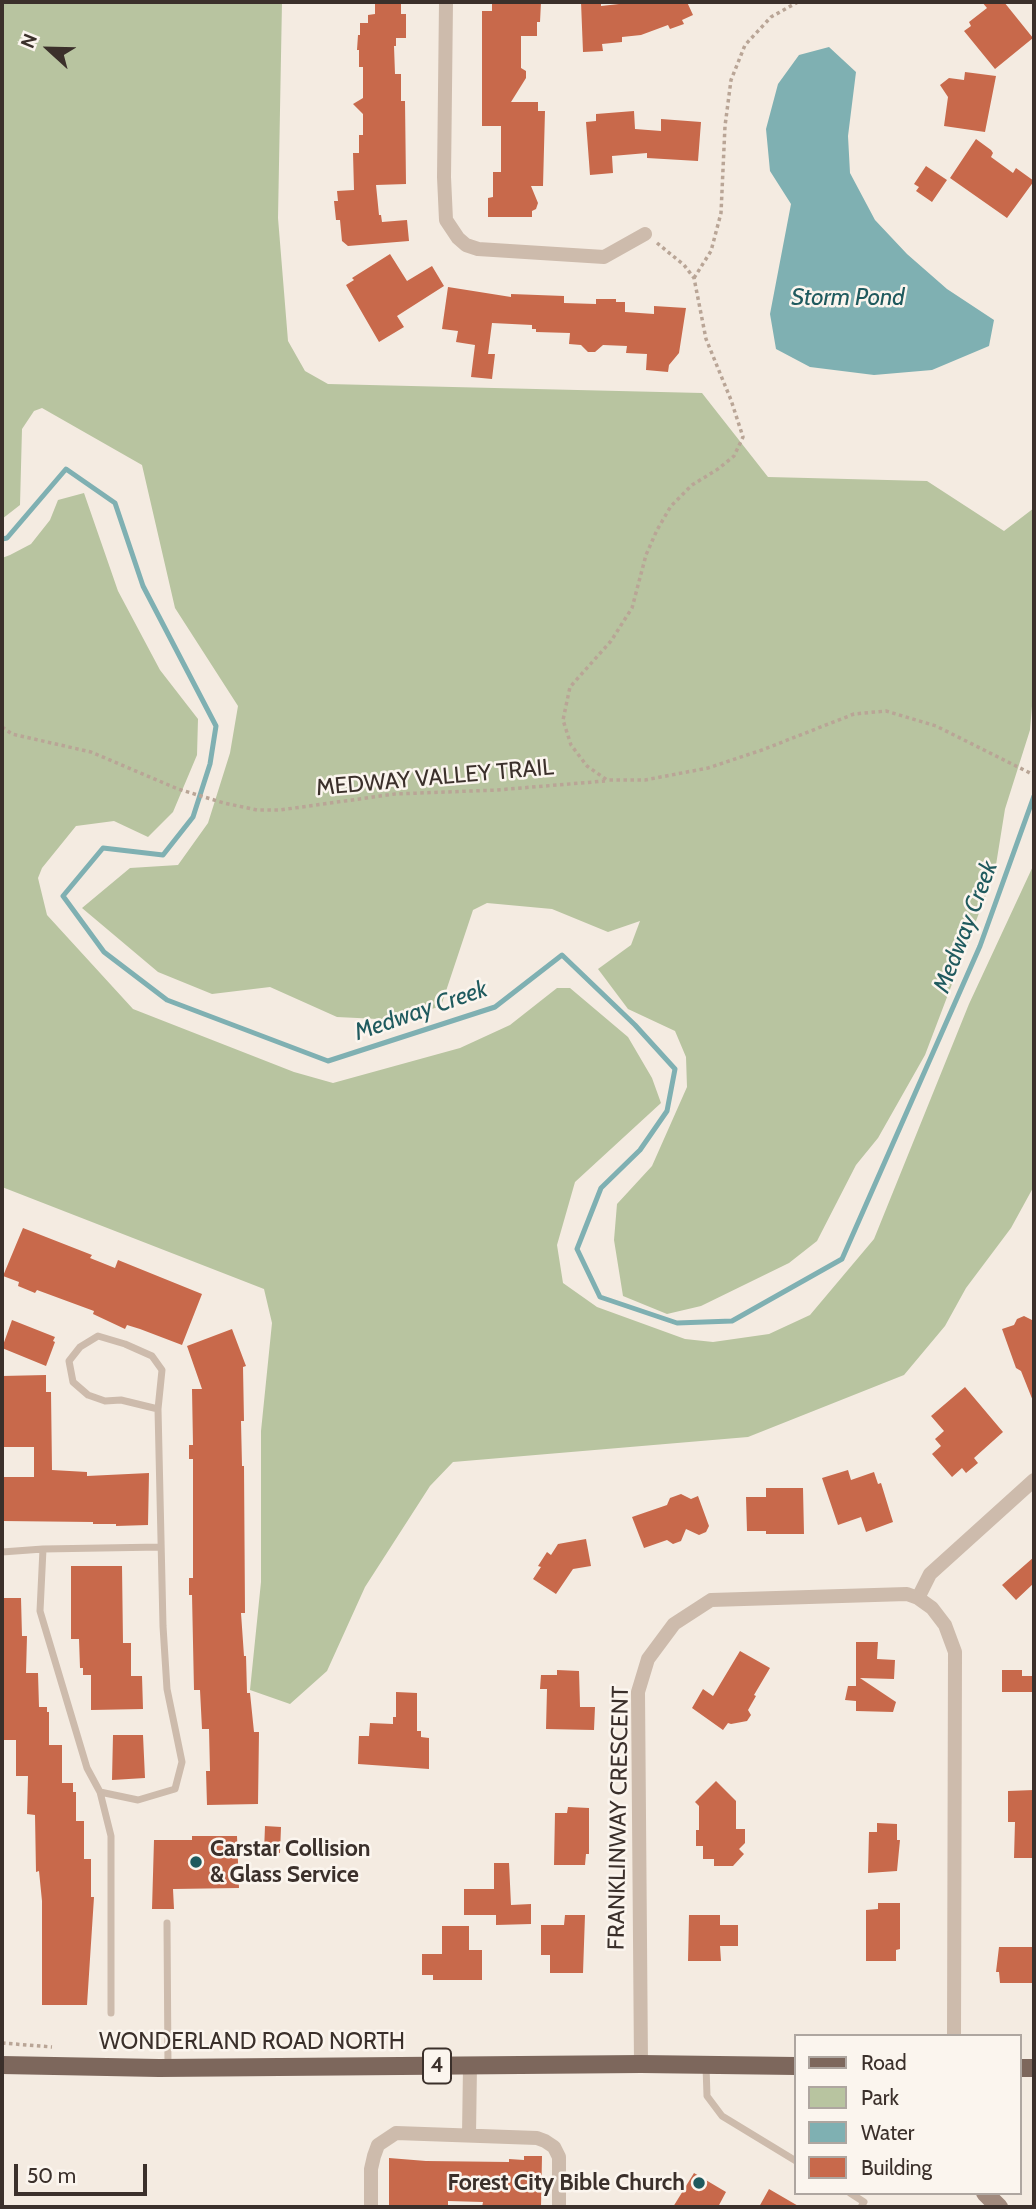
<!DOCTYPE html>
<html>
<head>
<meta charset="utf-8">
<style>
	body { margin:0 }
	#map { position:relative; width:1036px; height:2209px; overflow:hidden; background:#f4ebe1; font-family:Cabin,sans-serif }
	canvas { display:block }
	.frame { position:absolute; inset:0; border:4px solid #3b302b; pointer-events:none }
	.legend { position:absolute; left:794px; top:2034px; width:228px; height:161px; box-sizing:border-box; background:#fbf5ee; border:2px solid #aea6a0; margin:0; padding:9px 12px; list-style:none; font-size:21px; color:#3b302b }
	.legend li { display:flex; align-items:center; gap:14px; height:35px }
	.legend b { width:35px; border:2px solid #aea6a0 }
	.north { position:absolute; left:14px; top:14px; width:70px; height:70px; -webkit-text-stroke:5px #fbf5ee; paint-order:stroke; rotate:292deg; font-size:19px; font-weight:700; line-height:28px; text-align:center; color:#3b302b }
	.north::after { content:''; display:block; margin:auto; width:24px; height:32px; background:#3b302b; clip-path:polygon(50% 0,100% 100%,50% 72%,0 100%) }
	.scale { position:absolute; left:14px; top:2164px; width:133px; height:32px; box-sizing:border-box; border:4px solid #3b302b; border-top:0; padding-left:9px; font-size:21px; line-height:24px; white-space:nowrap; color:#3b302b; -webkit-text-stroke:5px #fbf5ee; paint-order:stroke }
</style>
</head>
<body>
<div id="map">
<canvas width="1036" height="2209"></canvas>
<div class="frame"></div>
<ul class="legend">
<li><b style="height:9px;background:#7d675c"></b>Road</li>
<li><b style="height:19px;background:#b8c4a0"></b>Park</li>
<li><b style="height:19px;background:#7fb0b2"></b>Water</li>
<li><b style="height:19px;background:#c8694b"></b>Building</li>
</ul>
<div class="north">N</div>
<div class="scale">50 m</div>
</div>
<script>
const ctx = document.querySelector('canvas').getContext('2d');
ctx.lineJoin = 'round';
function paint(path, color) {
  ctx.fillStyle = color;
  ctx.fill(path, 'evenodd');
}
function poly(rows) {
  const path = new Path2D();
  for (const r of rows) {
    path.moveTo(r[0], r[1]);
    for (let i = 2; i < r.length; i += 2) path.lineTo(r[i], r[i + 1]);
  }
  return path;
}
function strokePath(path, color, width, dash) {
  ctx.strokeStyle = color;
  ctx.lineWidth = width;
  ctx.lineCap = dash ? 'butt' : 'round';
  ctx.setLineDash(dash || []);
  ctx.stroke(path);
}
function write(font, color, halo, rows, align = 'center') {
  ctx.font = font + ' Cabin,sans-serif';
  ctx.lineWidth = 5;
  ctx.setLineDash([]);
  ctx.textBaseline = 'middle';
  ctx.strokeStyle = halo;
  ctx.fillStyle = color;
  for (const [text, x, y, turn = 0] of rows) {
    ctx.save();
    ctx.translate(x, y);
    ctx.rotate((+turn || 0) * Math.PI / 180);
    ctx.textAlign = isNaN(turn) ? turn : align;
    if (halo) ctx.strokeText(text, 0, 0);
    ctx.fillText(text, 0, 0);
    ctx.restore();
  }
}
const green = poly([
	[2,2,282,2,278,218,288,341,305,371,328,384,702,393,768,477,927,481,1004,531,1034,508,1034,682,1030,730,1005,809,995,871,925,1055,878,1138,856,1165,817,1241,789,1263,701,1306,667,1314,623,1296,614,1240,617,1204,652,1166,687,1087,686,1057,675,1031,628,1009,598,969,631,945,640,921,608,932,552,909,487,903,473,910,441,1006,398,1020,337,1017,270,987,212,994,158,972,82,908,130,868,178,865,208,823,230,753,238,706,175,608,142,465,42,408,34,411,22,429,20,505,2,519],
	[84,493,118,591,160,670,198,719,197,755,173,812,148,837,114,821,76,826,42,868,38,878,47,915,133,1009,294,1072,333,1083,460,1048,510,1025,557,988,570,988,628,1037,652,1078,661,1103,575,1182,557,1245,563,1283,597,1307,685,1339,713,1342,769,1334,810,1315,874,1239,969,1004,1034,864,1034,1186,1011,1228,966,1288,945,1326,904,1375,748,1437,453,1462,430,1486,365,1587,327,1671,290,1704,250,1690,261,1582,261,1431,272,1323,264,1289,2,1187,2,558,10,555,31,544,50,520,58,500]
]);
const water = poly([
	[829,47,856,72,848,136,850,173,875,220,907,254,947,289,994,320,989,346,932,370,874,375,810,367,776,349,770,314,791,204,770,171,766,129,778,84,799,55]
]);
const stream = poly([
	[2,539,7,538,66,469,115,503,143,586,216,726,210,764,193,817,163,855,103,848,63,896,104,952,167,1000,328,1061,495,1007,562,955,635,1025,675,1069,667,1111,640,1150,601,1188,577,1249,600,1297,677,1323,732,1321,842,1259,980,946,1034,796]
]);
const building = poly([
	[375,2,401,2,401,14,406,14,406,38,396,38,396,46,394,46,395,74,401,74,401,101,405,101,406,184,376,185,379,215,381,215,382,222,407,220,409,241,348,246,342,241,340,220,336,220,334,201,338,201,337,191,354,190,353,153,359,153,359,135,363,135,363,114,353,104,363,98,363,67,359,67,359,50,357,50,358,35,360,35,360,23,368,23,368,15,375,14],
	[492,2,541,2,540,22,537,22,537,36,521,36,521,68,526,71,526,78,511,102,538,102,538,111,545,111,543,186,531,186,538,203,536,209,532,211,532,217,488,217,488,198,493,197,493,172,501,172,501,126,482,126,482,11,492,11],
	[581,2,601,2,601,6,637,2,687,2,693,15,682,20,684,24,670,29,668,25,641,35,622,37,622,42,602,44,603,51,583,52],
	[982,2,1004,2,1033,38,995,69,964,31,971,26,969,22,987,8],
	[965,72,996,76,985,132,944,126,948,97,940,85,949,78,964,80],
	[634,111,635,129,661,131,661,119,701,122,698,161,647,158,647,153,612,156,613,173,590,175,586,122,596,121,596,114],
	[976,139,991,150,993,153,991,157,1013,173,1016,168,1034,181,1007,218,950,178],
	[926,166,947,180,932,202,916,191,919,187,914,184],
	[390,254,407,281,432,266,444,286,397,316,404,327,379,342,346,285,354,280,352,278],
	[448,287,511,297,511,294,564,296,564,303,596,304,596,299,616,299,616,302,625,302,625,312,654,314,654,306,686,308,679,353,669,365,668,372,646,370,647,354,626,353,627,346,603,345,595,352,588,352,581,345,569,344,570,333,536,332,536,329,532,329,532,325,492,323,488,354,495,354,492,379,471,377,475,345,456,342,458,331,442,329],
	[23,1228,92,1255,90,1258,115,1268,118,1260,202,1294,182,1345,140,1329,127,1325,125,1329,93,1314,94,1311,37,1290,35,1293,18,1286,19,1282,3,1276],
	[1024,1316,1034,1321,1033,1401,1021,1371,1016,1368,1002,1329,1014,1325,1017,1319],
	[12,1320,55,1337,53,1341,55,1342,46,1366,2,1348],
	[232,1329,246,1366,243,1367,244,1421,241,1421,242,1466,244,1466,245,1613,241,1613,244,1656,246,1656,247,1693,250,1693,254,1732,259,1732,258,1804,207,1805,206,1771,210,1771,209,1729,202,1729,200,1690,194,1690,192,1595,189,1595,189,1578,193,1578,193,1459,189,1459,189,1445,193,1445,192,1389,202,1389,187,1346],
	[46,1375,46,1392,51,1392,52,1470,87,1472,87,1476,149,1473,148,1525,116,1526,116,1524,93,1524,93,1522,2,1521,2,1477,34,1477,34,1447,2,1447,2,1376],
	[965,1387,1003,1432,974,1458,978,1463,966,1473,962,1468,952,1477,932,1454,941,1446,935,1439,944,1431,931,1416],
	[848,1470,851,1480,874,1472,878,1484,881,1483,893,1522,866,1532,861,1517,838,1525,822,1478],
	[766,1488,803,1488,804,1534,766,1534,766,1531,747,1531,746,1497,766,1497],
	[681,1494,691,1499,698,1496,709,1526,706,1532,699,1535,686,1529,681,1541,673,1544,667,1540,644,1548,632,1517,667,1505,670,1498],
	[586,1539,591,1566,573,1569,556,1594,533,1579,541,1567,538,1566,547,1552,551,1555,558,1544],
	[1034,1557,1034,1583,1016,1600,1002,1585],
	[71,1566,122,1566,123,1643,131,1643,131,1676,142,1676,143,1709,91,1710,91,1675,83,1675,83,1668,80,1668,79,1639,71,1639],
	[2,1598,21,1598,22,1636,27,1636,26,1673,38,1673,39,1707,47,1707,47,1712,49,1712,49,1745,62,1745,62,1783,73,1783,73,1792,76,1792,76,1821,84,1821,84,1859,91,1859,91,1897,94,1897,87,2005,42,2005,42,1901,39,1871,36,1872,35,1815,27,1814,28,1776,16,1776,16,1740,2,1740],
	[856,1642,878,1642,877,1659,895,1660,894,1679,860,1678,896,1702,893,1712,856,1711,856,1701,845,1700,848,1686,856,1686],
	[740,1651,770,1668,754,1695,756,1696,748,1710,751,1715,747,1721,731,1724,728,1723,723,1730,692,1708,703,1689,713,1696],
	[557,1670,579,1671,580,1707,595,1707,594,1730,546,1729,547,1689,540,1689,541,1675,557,1675],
	[1002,1670,1022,1670,1022,1676,1034,1676,1034,1692,1002,1692],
	[396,1692,417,1693,417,1731,421,1731,421,1737,429,1738,429,1769,358,1764,359,1736,369,1736,370,1723,393,1724,393,1717,396,1717],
	[113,1735,143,1735,145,1778,112,1780],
	[716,1781,736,1801,736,1829,745,1829,745,1843,739,1849,744,1854,733,1866,714,1866,714,1859,703,1859,703,1846,696,1846,696,1830,699,1830,699,1806,695,1802],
	[1034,1790,1034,1858,1014,1858,1015,1822,1008,1822,1008,1791],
	[568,1807,589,1808,589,1854,586,1854,585,1865,554,1865,555,1813,567,1813],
	[877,1823,897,1824,897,1840,900,1840,897,1871,868,1873,869,1832,877,1832],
	[265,1826,281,1827,280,1853,264,1852],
	[192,1836,237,1836,239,1888,173,1889,174,1909,152,1909,154,1840,192,1840],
	[494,1863,509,1863,511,1905,531,1904,531,1924,496,1925,496,1915,464,1915,464,1889,494,1889],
	[878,1903,900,1903,900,1949,896,1950,896,1961,866,1961,866,1910,878,1909],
	[565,1915,585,1915,583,1973,550,1973,550,1955,541,1955,541,1925,564,1925],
	[689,1915,720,1915,720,1925,738,1925,738,1946,720,1946,721,1961,688,1961],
	[442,1926,469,1926,469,1950,482,1950,482,1980,433,1980,433,1975,422,1975,422,1954,442,1954],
	[999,1947,1034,1947,1034,1981,1032,1983,1000,1983,999,1972,996,1972],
	[524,2156,542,2156,541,2207,482,2207,483,2202,448,2201,448,2207,389,2207,389,2158,426,2161,509,2162,509,2159,524,2160],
	[694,2173,726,2192,718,2207,673,2207],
	[769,2189,800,2207,759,2207]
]);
const path = poly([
	[657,243,684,265,694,278,706,339,731,400,743,437,734,456,718,469,692,485,671,506,657,530,646,555,632,608,611,641,570,687,563,720,571,745,587,766,607,780,645,780,708,768,762,750,854,714,886,711,936,726,1034,775],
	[694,278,711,251,721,213,725,126,731,80,745,45,771,17,798,2],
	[2,727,12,734,91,752,178,789,224,803,257,810,280,810,395,794,497,790,605,781],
	[2,2043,52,2047]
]);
const lane = poly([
	[43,1549,40,1611,87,1768,100,1792,138,1800,175,1789,182,1762,167,1689,163,1626,158,1409,162,1370,152,1356,125,1344,98,1336,80,1347,69,1361,73,1382,88,1395,105,1401,121,1400,158,1409],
	[2,1552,43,1549,161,1547],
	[100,1792,111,1836,111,2013],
	[167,1923,168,2068],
	[706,2066,707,2096,722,2116,796,2161],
	[850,2193,864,2202,861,2207]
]);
const street = poly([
	[446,2,444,177,446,220,458,238,466,245,478,249,604,257,645,234],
	[918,1598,930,1574,1034,1480],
	[641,2064,638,1692,648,1659,674,1624,711,1600,907,1594,918,1598,932,1608,945,1625,955,1652,954,2036],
	[469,2135,470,2066],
	[371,2207,371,2169,374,2156,378,2145,396,2133,537,2138,545,2141,554,2147,559,2157,559,2207]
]);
const secondary = poly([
	[985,2193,999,2207]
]);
const primary = poly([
	[2,2065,159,2068,641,2064,796,2066],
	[1020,2068,1034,2068]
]);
const markers = [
	[196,1862,7,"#1f5a5e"],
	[699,2183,7,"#1f5a5e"]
];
const shields = [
	[437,2066,28]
];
const shieldNames = [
	["4",437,2066]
];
const streetNames = [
	["MEDWAY VALLEY TRAIL",435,778,-5],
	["FRANKLINWAY CRESCENT",619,1818,-89],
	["WONDERLAND ROAD NORTH",252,2042]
];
const poiNames = [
	["Carstar Collision",210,1849],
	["& Glass Service",210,1875],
	["Forest City Bible Church",685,2183,"right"]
];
const waterNames = [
	["Storm Pond",848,298],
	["Medway Creek",966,927,-69],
	["Medway Creek",421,1011,-19]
];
paint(green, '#b8c4a0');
paint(water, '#7fb0b2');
strokePath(stream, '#7fb0b2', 5);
paint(building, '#c8694b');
strokePath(path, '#b9a596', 3.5, [3.5, 3.5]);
strokePath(lane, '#cdbbac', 7);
strokePath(street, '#cdbbac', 14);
strokePath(secondary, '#a18a7d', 18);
strokePath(primary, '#7d675c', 18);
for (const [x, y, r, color] of markers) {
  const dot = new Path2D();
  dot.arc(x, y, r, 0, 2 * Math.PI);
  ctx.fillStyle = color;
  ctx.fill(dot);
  strokePath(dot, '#fbf5ee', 2.5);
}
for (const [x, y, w] of shields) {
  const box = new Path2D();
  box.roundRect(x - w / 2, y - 17.5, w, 35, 5);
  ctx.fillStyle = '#fbf5ee';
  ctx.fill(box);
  strokePath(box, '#3b302b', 2);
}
write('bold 21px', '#3b302b', null, shieldNames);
write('23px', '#3b302b', '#fbf5ee', streetNames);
write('bold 23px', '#3b302b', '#fbf5ee', poiNames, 'left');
write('italic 24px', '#1f5a5e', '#fbf5ee', waterNames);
</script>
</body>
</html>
